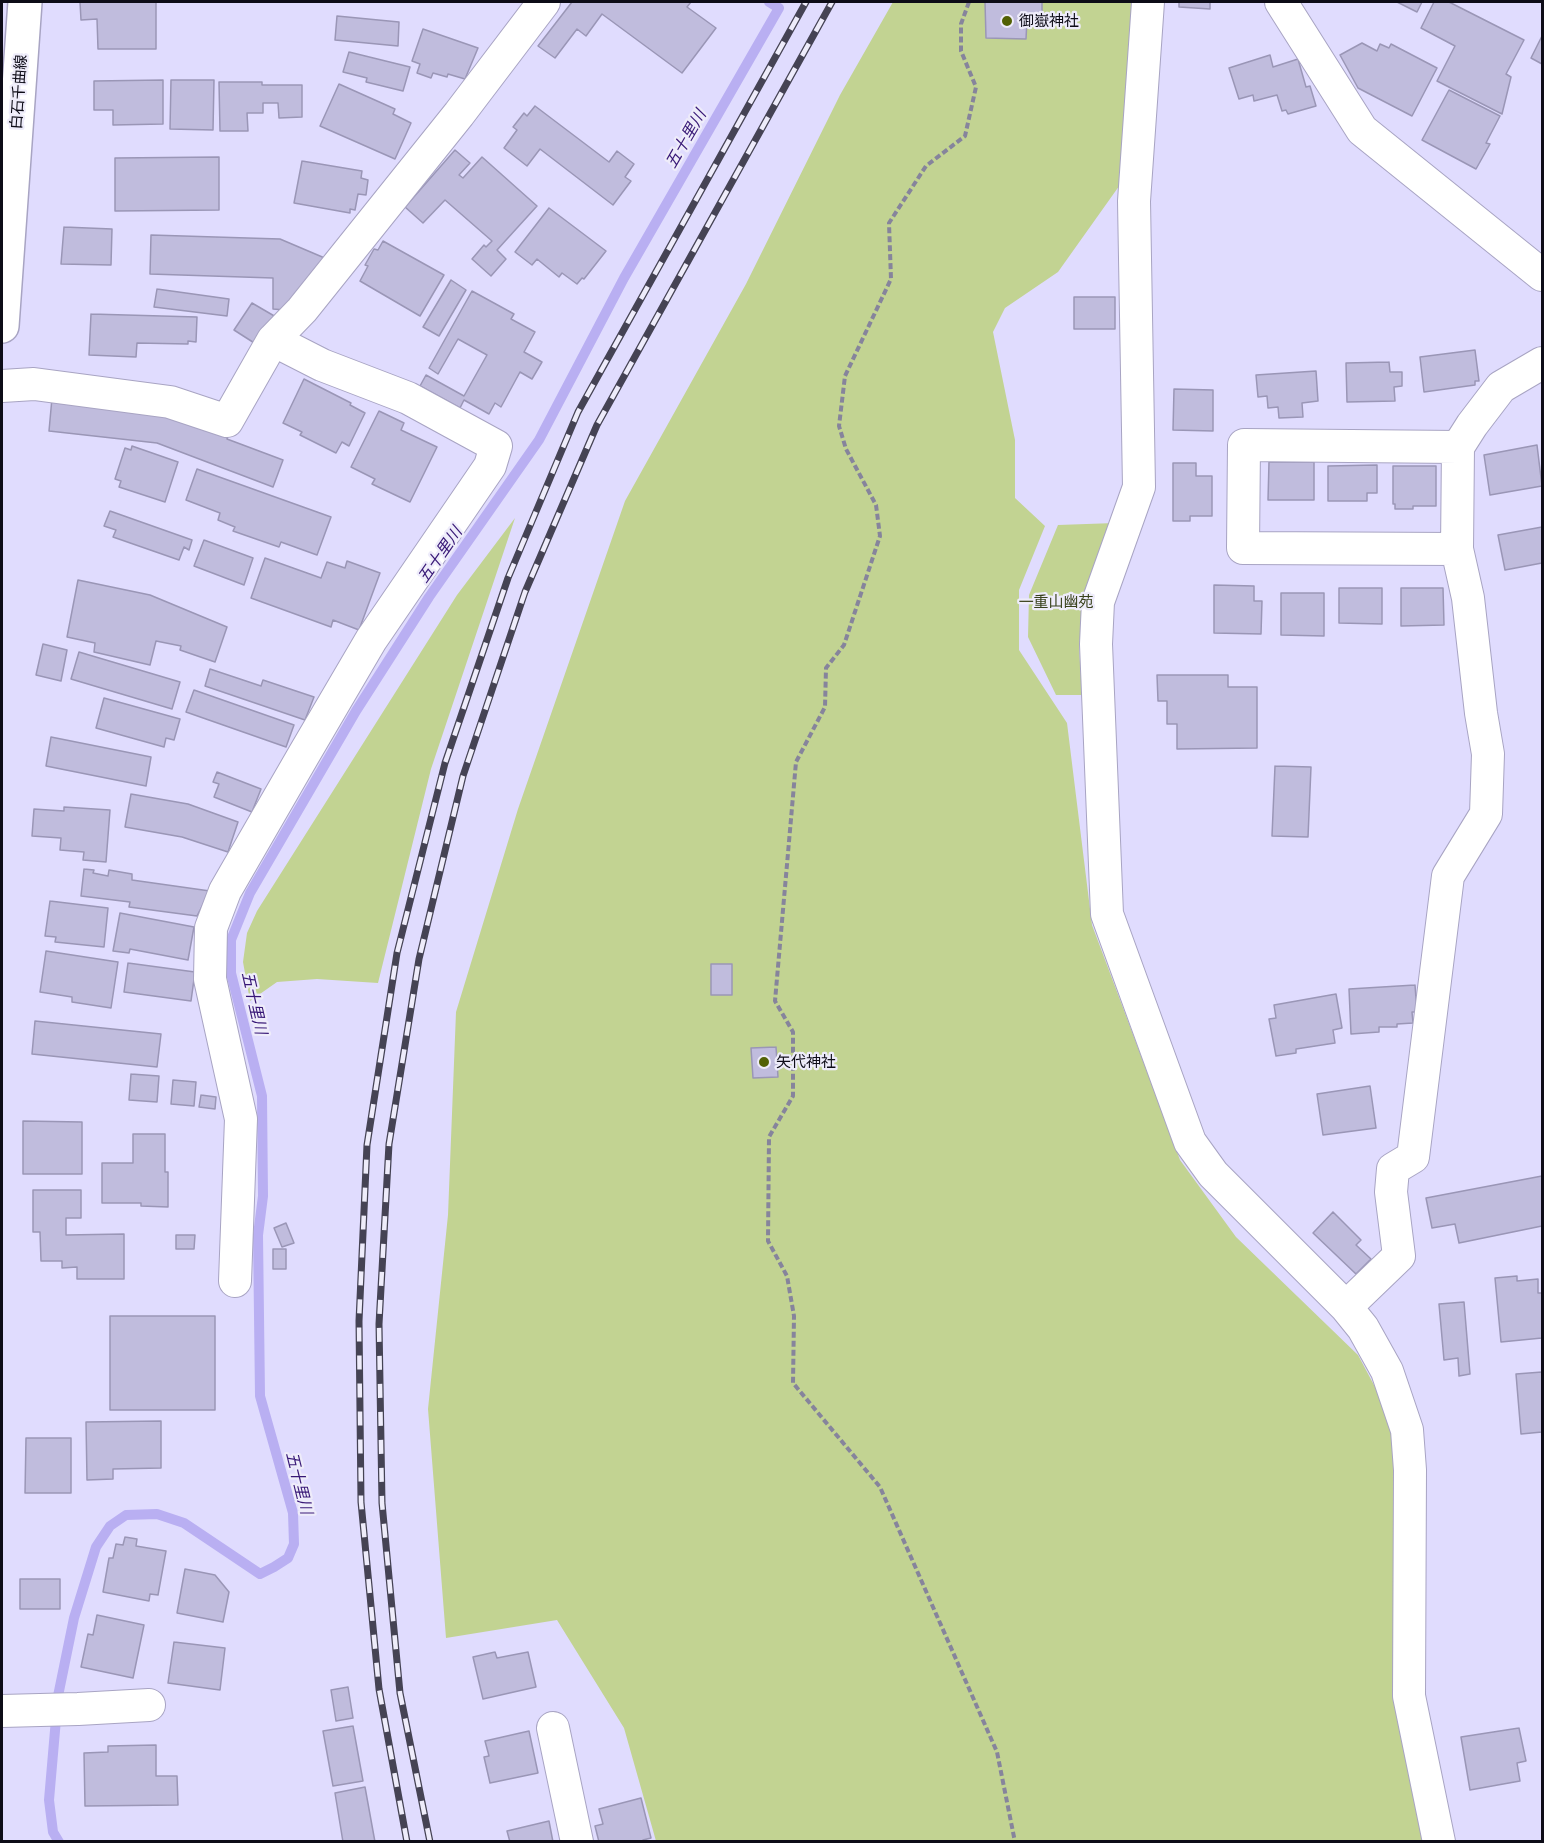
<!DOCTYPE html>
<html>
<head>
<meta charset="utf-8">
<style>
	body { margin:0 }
	#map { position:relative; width:1544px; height:1843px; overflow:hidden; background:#e0dcfe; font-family:"Asap Condensed",sans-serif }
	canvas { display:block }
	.frame { position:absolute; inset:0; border:3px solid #0d0c17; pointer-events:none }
</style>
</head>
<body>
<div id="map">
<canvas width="1544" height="1843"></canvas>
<div class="frame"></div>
</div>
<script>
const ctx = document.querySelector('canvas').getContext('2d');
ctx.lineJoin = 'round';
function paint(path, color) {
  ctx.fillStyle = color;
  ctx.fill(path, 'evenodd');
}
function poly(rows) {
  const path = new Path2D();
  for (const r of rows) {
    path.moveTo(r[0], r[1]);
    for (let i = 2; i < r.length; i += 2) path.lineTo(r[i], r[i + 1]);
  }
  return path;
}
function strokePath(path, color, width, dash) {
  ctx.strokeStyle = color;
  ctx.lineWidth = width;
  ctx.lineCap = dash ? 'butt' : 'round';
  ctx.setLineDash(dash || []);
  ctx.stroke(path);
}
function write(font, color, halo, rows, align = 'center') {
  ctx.font = font + ' "Asap Condensed","Noto Sans JP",sans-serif';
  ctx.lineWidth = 4.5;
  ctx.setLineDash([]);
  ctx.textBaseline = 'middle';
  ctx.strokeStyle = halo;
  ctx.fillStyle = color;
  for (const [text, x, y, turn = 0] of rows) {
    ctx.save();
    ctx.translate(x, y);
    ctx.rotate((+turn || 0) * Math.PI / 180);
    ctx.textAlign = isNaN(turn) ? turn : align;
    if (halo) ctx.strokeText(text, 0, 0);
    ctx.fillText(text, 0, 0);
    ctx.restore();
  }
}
const green = poly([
	[893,2,1134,2,1122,182,1058,272,1005,308,993,332,1015,440,1015,498,1045,526,1019,590,1019,650,1067,723,1092,925,1180,1160,1236,1237,1358,1355,1383,1402,1395,1450,1425,1841,656,1841,624,1728,557,1620,446,1638,428,1409,448,1215,456,1012,518,809,625,501,746,284,840,95],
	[515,518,431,769,378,983,317,979,277,982,250,1001,243,962,247,933,257,911,457,595],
	[1115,523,1084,601,1079,647,1082,695,1056,695,1028,637,1029,595,1058,525]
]);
const stream = poly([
	[59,1842,53,1832,49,1800,58,1696,74,1618,96,1547,110,1526,126,1515,157,1514,184,1523,260,1574,274,1567,288,1558,294,1544,293,1513,260,1396,258,1235,263,1196,262,1096,231,973,231,940,250,893,356,711,429,597,539,440,624,278,779,8,769,2]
]);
const building = poly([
	[80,2,156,2,156,49,98,49,97,19,81,20,80,2],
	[572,2,691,2,687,7,716,28,682,73,602,14,586,36,577,29,555,58,538,46,572,2],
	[985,2,1042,2,1042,21,1027,20,1026,39,986,38,985,2],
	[1179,2,1210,2,1210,9,1179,7,1179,2],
	[1397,2,1422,2,1417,12,1397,2],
	[1434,2,1449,2,1524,40,1506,74,1511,77,1502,114,1437,81,1455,46,1421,28,1434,2],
	[337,16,399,22,398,46,335,40,337,16],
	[423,29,478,48,465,79,448,74,447,77,433,73,431,78,417,73,420,64,412,61,423,29],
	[1542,36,1542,64,1531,58,1542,36],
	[1362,43,1377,51,1380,44,1389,48,1391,44,1437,68,1412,116,1358,88,1340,55,1362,43],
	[349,52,410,67,403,91,366,82,367,78,343,72,349,52],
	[1270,55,1273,67,1298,59,1306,87,1310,86,1316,106,1288,114,1286,110,1282,111,1277,95,1254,101,1253,95,1239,99,1229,68,1270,55],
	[163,80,163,124,113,125,113,110,94,110,94,81,163,80],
	[171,80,214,80,213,130,170,129,171,80],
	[219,82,262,82,262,85,302,85,302,117,279,118,278,103,263,103,263,113,247,113,248,131,220,131,219,82],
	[339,84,395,109,393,114,411,123,395,159,320,126,339,84],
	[1449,90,1500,116,1486,143,1490,144,1476,169,1422,140,1449,90],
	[535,106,609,162,617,151,634,164,625,177,631,181,613,205,540,149,527,166,504,148,517,130,513,127,524,113,527,116,535,106],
	[455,150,470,163,459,175,463,178,482,157,537,206,497,250,506,259,491,276,472,259,484,245,486,247,492,241,445,200,423,223,405,207,455,150],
	[219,157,219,210,115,211,115,158,219,157],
	[302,161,362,171,361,178,368,180,366,195,358,194,355,210,350,209,350,213,294,203,302,161],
	[549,208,606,251,584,279,582,278,577,284,562,273,559,277,537,259,532,265,515,252,549,208],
	[64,227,112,229,111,265,61,264,64,227],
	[151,235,280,239,327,259,285,310,273,309,273,278,150,274,151,235],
	[383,241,444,275,420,316,360,281,368,266,365,265,374,249,378,250,383,241],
	[451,280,466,290,439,336,423,327,451,280],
	[157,289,229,299,227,316,154,307,157,289],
	[472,291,514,314,511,319,535,332,524,352,542,362,532,379,520,372,501,407,495,403,489,414,464,400,460,408,420,386,426,375,464,396,487,355,458,339,438,374,429,368,472,291],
	[1074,297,1115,297,1115,329,1074,329,1074,297],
	[252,303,276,317,259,346,234,330,252,303],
	[91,314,197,317,196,342,188,341,188,344,137,343,136,357,89,355,91,314],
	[1475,350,1479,381,1475,381,1475,385,1424,392,1420,357,1475,350],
	[1389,362,1390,372,1402,372,1402,386,1394,387,1395,401,1347,402,1346,363,1389,362],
	[1316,371,1318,401,1302,403,1303,417,1279,418,1278,407,1268,408,1267,396,1258,397,1256,375,1316,371],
	[304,379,351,403,350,405,365,413,349,446,342,442,336,453,300,435,302,432,283,423,304,379],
	[1174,389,1213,390,1213,431,1173,430,1174,389],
	[52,398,165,411,228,434,227,439,283,460,273,487,157,443,49,431,52,398],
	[379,411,404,423,401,430,437,447,410,502,372,484,375,479,351,467,379,411],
	[1537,445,1542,486,1490,495,1484,455,1537,445],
	[132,446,178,462,165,502,119,487,121,481,115,479,125,448,131,450,132,446],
	[1269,462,1314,462,1314,500,1268,500,1269,462],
	[1173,463,1196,463,1196,476,1212,476,1212,516,1190,516,1190,521,1173,521,1173,463],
	[1377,465,1377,493,1367,493,1367,501,1328,501,1328,466,1377,465],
	[1393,466,1436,466,1436,506,1413,506,1413,509,1395,509,1395,504,1393,504,1393,466],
	[197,469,331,517,317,555,281,542,279,547,233,531,235,527,218,520,220,513,186,500,197,469],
	[110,511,192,540,189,550,184,547,179,560,113,537,116,530,104,526,110,511],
	[1542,527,1542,563,1505,570,1498,535,1542,527],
	[204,540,253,558,244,585,194,566,204,540],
	[265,558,321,578,327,562,345,568,347,561,380,573,359,630,333,620,331,627,251,598,265,558],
	[78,580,150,595,227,627,215,662,180,650,181,646,156,641,150,665,94,652,95,643,67,637,78,580],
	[1214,585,1254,586,1254,601,1262,601,1261,634,1214,633,1214,585],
	[1339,588,1382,588,1382,624,1339,623,1339,588],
	[1401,588,1443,588,1444,625,1401,626,1401,588],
	[1281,593,1324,593,1324,636,1281,635,1281,593],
	[43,644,67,650,61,681,36,675,43,644],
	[79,652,180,682,172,709,71,679,79,652],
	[210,669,261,686,263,680,314,697,305,720,205,686,210,669],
	[1157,675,1228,675,1228,687,1257,687,1257,748,1177,749,1177,724,1167,724,1167,701,1158,701,1157,675],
	[194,690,294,725,286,747,186,712,194,690],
	[104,698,180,719,174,740,166,738,164,747,96,728,104,698],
	[51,737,151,757,146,786,46,766,51,737],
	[1275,766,1311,767,1308,837,1272,836,1275,766],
	[217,772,261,789,252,812,214,797,219,784,213,782,217,772],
	[131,794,188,804,238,822,228,852,182,837,125,827,131,794],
	[64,807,110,810,106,862,83,860,84,852,60,850,61,838,32,836,34,809,64,811,64,807],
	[84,869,94,870,93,873,108,876,109,870,132,874,132,880,210,891,197,916,129,907,130,902,81,896,84,869],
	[50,901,108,908,104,947,55,942,56,937,45,936,50,901],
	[120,913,194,927,188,960,130,949,129,953,113,951,120,913],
	[46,951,118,962,111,1008,72,1002,72,997,40,992,46,951],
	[128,963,195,972,191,1001,124,992,128,963],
	[711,964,732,964,732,995,711,995,711,964],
	[1415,985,1417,1012,1412,1012,1413,1023,1397,1024,1397,1027,1379,1027,1379,1032,1351,1034,1349,989,1415,985],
	[1336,994,1342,1028,1333,1030,1335,1043,1296,1049,1296,1053,1276,1056,1269,1019,1276,1018,1274,1005,1336,994],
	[35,1021,161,1034,157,1067,32,1054,35,1021],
	[776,1047,778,1077,753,1078,751,1048,776,1047],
	[131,1074,159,1076,157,1102,129,1100,131,1074],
	[173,1080,196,1082,194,1106,171,1104,173,1080],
	[1370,1086,1376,1128,1323,1135,1317,1094,1370,1086],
	[201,1095,216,1097,215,1109,199,1107,201,1095],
	[23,1121,82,1122,82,1174,23,1174,23,1121],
	[133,1134,165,1134,165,1172,168,1172,168,1207,141,1206,141,1203,102,1203,102,1163,133,1163,133,1134],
	[1542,1176,1542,1226,1459,1243,1455,1224,1432,1228,1426,1198,1542,1176],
	[33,1190,81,1190,81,1218,66,1218,66,1235,124,1234,124,1279,77,1279,77,1267,62,1268,62,1261,41,1261,40,1232,33,1232,33,1190],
	[1333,1212,1361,1240,1356,1245,1371,1259,1356,1274,1313,1233,1333,1212],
	[286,1223,294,1243,282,1247,274,1228,286,1223],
	[176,1235,195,1235,194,1249,176,1249,176,1235],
	[273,1249,286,1249,286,1269,273,1269,273,1249],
	[1517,1276,1517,1281,1538,1279,1538,1293,1542,1293,1542,1338,1501,1342,1495,1278,1517,1276],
	[1464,1302,1470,1374,1459,1376,1458,1358,1444,1360,1439,1304,1464,1302],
	[110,1316,215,1316,215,1410,110,1410,110,1316],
	[1542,1372,1542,1432,1521,1434,1516,1374,1542,1372],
	[161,1421,161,1468,113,1469,113,1479,87,1480,86,1422,161,1421],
	[26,1438,71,1438,71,1493,25,1493,26,1438],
	[125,1537,137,1539,136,1546,166,1551,158,1595,150,1594,149,1601,103,1592,109,1558,113,1558,116,1544,123,1545,125,1537],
	[185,1569,215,1575,229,1592,223,1622,177,1613,185,1569],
	[20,1579,60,1579,60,1609,20,1609,20,1579],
	[97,1615,144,1625,133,1678,81,1667,88,1634,93,1635,97,1615],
	[174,1642,225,1648,220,1690,168,1683,174,1642],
	[495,1652,497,1658,528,1652,536,1687,483,1699,473,1657,495,1652],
	[348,1687,353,1718,336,1721,331,1690,348,1687],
	[353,1726,363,1781,333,1786,323,1731,353,1726],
	[1519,1728,1526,1761,1517,1763,1520,1781,1470,1790,1461,1737,1519,1728],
	[529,1731,538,1773,490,1783,484,1757,489,1756,485,1741,529,1731],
	[156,1745,156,1776,177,1776,178,1805,85,1806,84,1753,108,1752,108,1746,156,1745],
	[365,1787,375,1842,343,1842,335,1793,365,1787],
	[641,1798,651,1838,643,1840,644,1842,599,1842,595,1826,603,1824,599,1809,641,1798],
	[549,1821,553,1842,510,1842,507,1831,549,1821]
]);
const path = poly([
	[969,2,961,24,961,51,976,87,965,136,926,166,889,223,891,279,845,376,839,426,846,449,876,505,880,536,844,645,826,668,825,707,796,762,775,1001,793,1032,793,1096,769,1137,768,1241,787,1276,794,1316,793,1383,880,1487,997,1752,1015,1842]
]);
const street = poly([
	[1148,2,1134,201,1139,487,1098,602,1096,644,1107,914,1190,1142,1213,1174,1346,1307,1363,1328,1387,1371,1407,1430,1410,1470,1409,1696,1439,1842],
	[1281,2,1362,130,1542,275],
	[2,386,34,384,170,402,227,421,273,340,302,310,459,114,544,2],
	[1457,549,1243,548,1244,445,1458,447],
	[235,1281,241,1119,210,979,211,928,225,891,303,756,371,640,490,466,496,446,408,398,322,365,273,340],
	[1346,1307,1399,1256,1391,1192,1393,1169,1413,1157,1448,876,1486,814,1488,754,1481,713,1468,598,1457,549,1458,447,1472,425,1501,387,1542,363],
	[2,1711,78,1709,149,1705],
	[553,1728,577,1842]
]);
const secondary = poly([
	[2,326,25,2]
]);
const rail = poly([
	[407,1842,379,1689,361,1502,359,1321,367,1145,397,953,445,763,508,578,578,412,806,2],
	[430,1842,400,1693,382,1503,379,1324,389,1144,419,959,463,776,525,592,597,425,832,2]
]);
const markers = [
	[1007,21,6,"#526105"],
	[764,1062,6,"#526105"]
];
const poiNames = [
	["御嶽神社",1019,21],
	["矢代神社",776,1062]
];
const streetNames = [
	["白石千曲線",19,92,-86]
];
const parkNames = [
	["一重山幽苑",1056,602]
];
const waterNames = [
	["五十里川",686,139,-60],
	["五十里川",440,555,-55],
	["五十里川",254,1003,77],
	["五十里川",299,1483,76]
];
paint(green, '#c2d392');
strokePath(stream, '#b9aff2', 10);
paint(building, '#c0bcdd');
strokePath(building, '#9a96b6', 1.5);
strokePath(street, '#a8a4c3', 34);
strokePath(secondary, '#a8a4c3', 36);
strokePath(path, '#86849c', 4, [6, 3]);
strokePath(street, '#fff', 32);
strokePath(secondary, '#fff', 33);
strokePath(rail, '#454354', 7);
strokePath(rail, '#eeecfa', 4.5, [14]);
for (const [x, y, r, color] of markers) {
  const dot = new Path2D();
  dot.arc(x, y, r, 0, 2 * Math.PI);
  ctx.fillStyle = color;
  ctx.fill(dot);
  strokePath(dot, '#eeecfa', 2);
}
write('15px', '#0d0c17', '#eeecfa', poiNames, 'left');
write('15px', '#0d0c17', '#eeecfa', streetNames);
write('15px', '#39421c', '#eeecfa', parkNames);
write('italic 16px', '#371776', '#eeecfa', waterNames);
</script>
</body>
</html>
